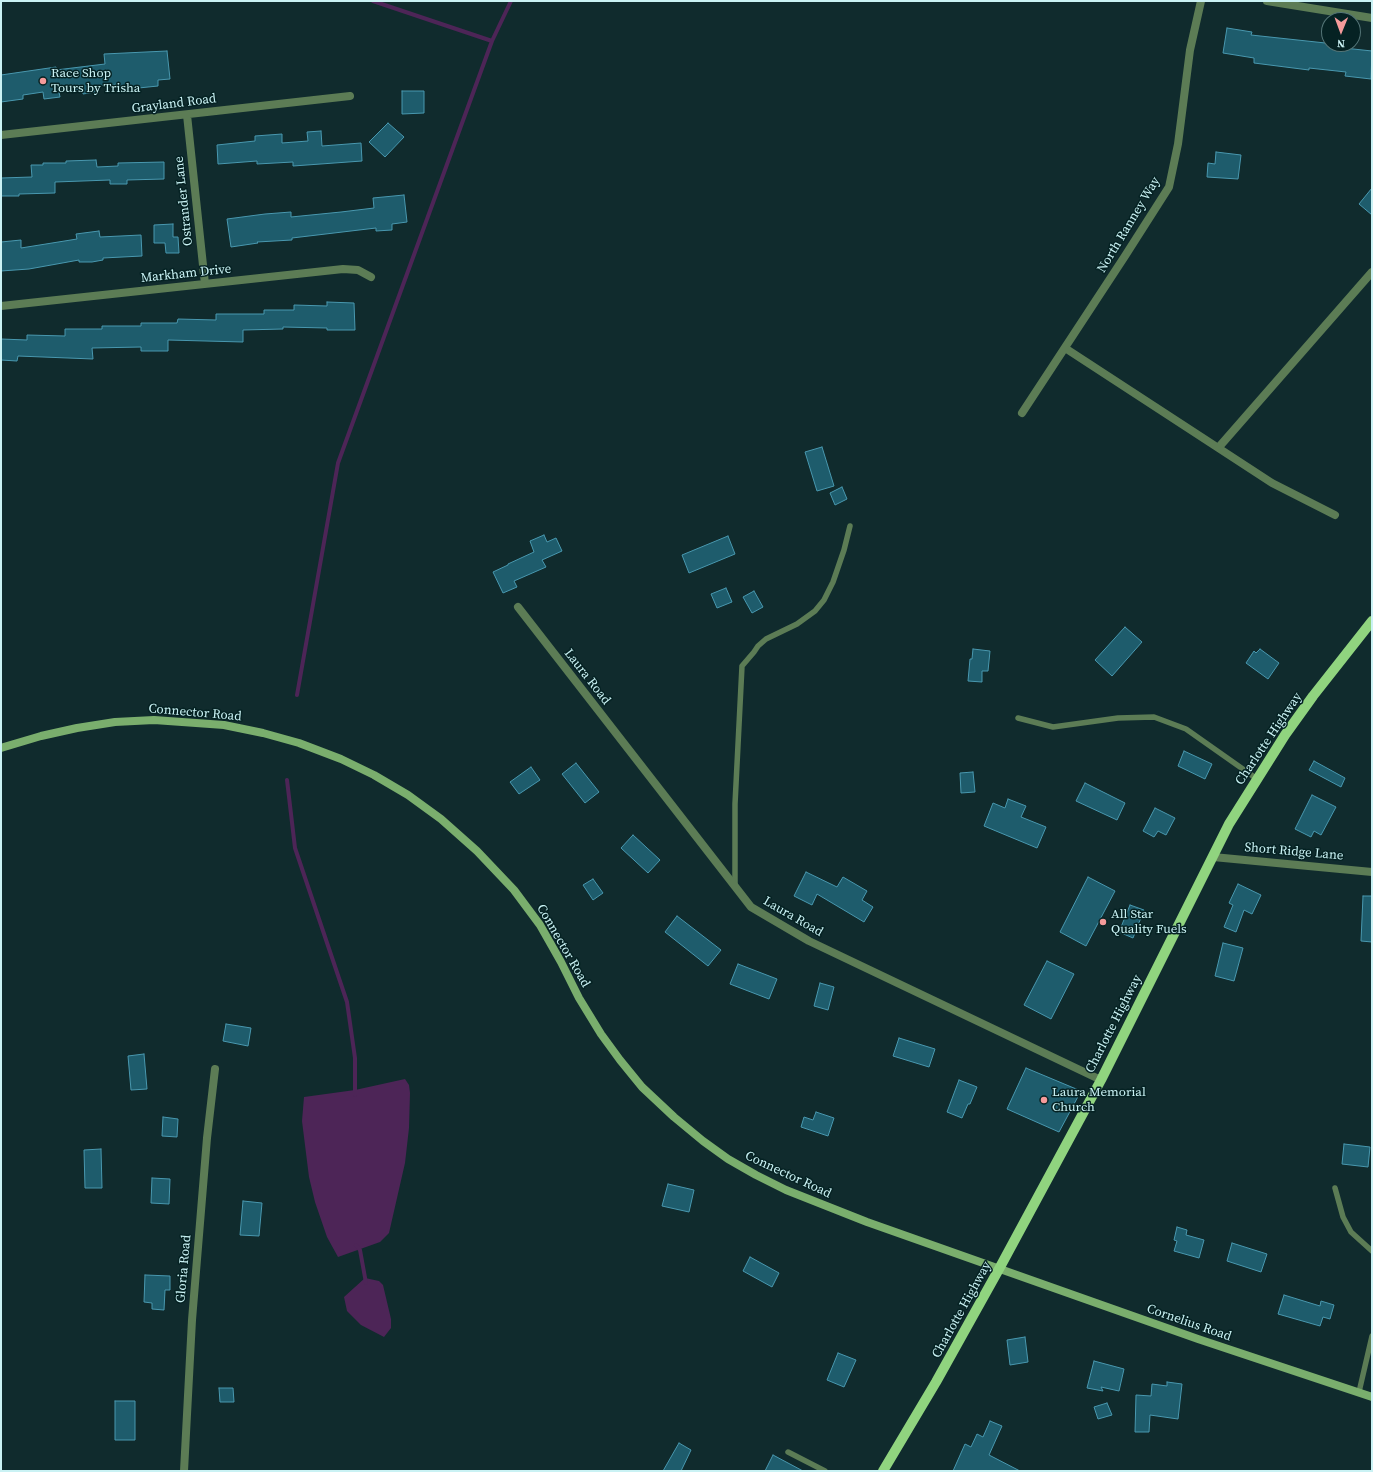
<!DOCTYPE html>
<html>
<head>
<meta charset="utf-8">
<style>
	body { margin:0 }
	#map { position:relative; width:1373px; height:1472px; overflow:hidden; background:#102b2d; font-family:"Source Serif 4",serif }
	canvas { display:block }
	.frame { position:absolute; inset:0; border:2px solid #caf2f4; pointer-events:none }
	.north { position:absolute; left:1321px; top:12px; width:40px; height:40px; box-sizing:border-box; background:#052223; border:1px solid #547577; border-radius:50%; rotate:181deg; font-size:11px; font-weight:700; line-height:16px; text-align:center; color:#caf2f4 }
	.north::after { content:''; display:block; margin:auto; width:14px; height:18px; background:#f59b9b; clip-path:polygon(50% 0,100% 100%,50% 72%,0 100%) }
</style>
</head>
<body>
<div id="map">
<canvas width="1373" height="1472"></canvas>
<div class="frame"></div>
<div class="north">N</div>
</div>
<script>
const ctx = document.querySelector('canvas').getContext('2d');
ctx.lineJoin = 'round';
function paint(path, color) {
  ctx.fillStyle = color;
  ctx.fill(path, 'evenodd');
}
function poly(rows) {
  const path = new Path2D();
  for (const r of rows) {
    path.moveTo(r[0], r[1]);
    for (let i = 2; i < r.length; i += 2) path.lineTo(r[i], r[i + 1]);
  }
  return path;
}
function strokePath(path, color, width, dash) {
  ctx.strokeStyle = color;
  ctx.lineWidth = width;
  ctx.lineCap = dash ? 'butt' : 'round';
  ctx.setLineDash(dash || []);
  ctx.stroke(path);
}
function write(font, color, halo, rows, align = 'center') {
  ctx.font = font + ' "Source Serif 4",serif';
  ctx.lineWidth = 3;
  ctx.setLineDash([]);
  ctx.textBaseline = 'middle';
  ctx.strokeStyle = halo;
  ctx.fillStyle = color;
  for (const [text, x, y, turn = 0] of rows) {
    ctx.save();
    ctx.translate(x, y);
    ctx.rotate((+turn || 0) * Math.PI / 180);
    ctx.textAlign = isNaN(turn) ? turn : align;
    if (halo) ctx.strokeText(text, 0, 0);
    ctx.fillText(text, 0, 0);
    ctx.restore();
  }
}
const water = poly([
	[405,1079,409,1085,410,1093,409,1128,405,1163,389,1233,380,1242,338,1257,327,1237,315,1202,309,1177,302,1121,304,1097,355,1090],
	[365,1278,379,1281,383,1285,391,1319,391,1328,384,1337,361,1325,347,1311,344,1297]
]);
const stream = poly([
	[373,1,492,41],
	[297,695,338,463,492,41,511,1],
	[287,780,295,848,347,1002,355,1058,355,1095],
	[356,1245,360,1250,366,1283]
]);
const building = poly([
	[1227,28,1252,32,1251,35,1344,45,1344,48,1372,51,1371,79,1345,76,1346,72,1309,68,1309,70,1254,63,1254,58,1223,53,1227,28],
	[167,51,170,79,158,80,158,86,119,90,119,84,94,86,95,92,83,94,82,89,59,92,60,97,44,99,43,92,23,95,23,99,1,102,1,75,56,67,56,70,105,64,104,54,167,51],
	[402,91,424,91,424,113,402,114,402,91],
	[388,123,404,137,385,157,369,142,388,123],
	[321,131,322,146,361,143,362,161,293,166,293,162,257,164,257,161,218,164,217,145,255,141,255,136,282,134,282,143,308,141,307,132,321,131],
	[1216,152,1241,155,1238,179,1207,177,1208,163,1215,164,1216,152],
	[96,160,97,167,118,166,118,163,164,162,164,179,127,180,127,184,110,184,110,180,55,182,55,193,19,194,19,196,1,196,1,178,32,177,31,165,43,165,43,163,66,163,66,161,96,160],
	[1372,188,1372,215,1359,204,1372,188],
	[404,195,407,222,392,224,392,230,376,231,376,228,292,238,292,240,257,242,258,243,231,247,227,219,265,214,291,212,291,217,341,212,374,208,373,198,404,195],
	[173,224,173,237,178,237,179,253,166,253,165,243,154,243,154,225,173,224],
	[99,231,100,237,141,235,142,256,103,258,103,260,92,262,79,262,79,260,29,269,1,271,1,242,21,240,21,248,77,239,76,234,99,231],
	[327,302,354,303,355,330,327,330,327,328,283,327,283,329,243,330,243,342,168,340,168,351,141,351,141,347,92,348,93,359,18,356,17,361,1,360,1,339,27,340,27,335,65,336,65,329,102,329,102,326,141,326,141,323,177,323,178,319,216,320,216,314,264,314,264,310,294,310,294,305,327,306,327,302],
	[822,447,834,486,817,491,805,452,822,447],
	[842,487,847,499,835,505,830,493,842,487],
	[544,535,547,542,556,538,562,551,542,560,546,567,514,581,517,587,503,593,493,572,508,565,508,564,534,552,530,541,544,535],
	[728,536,735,554,689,573,682,555,728,536],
	[726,588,732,602,717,608,711,594,726,588],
	[754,591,763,607,752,613,743,597,754,591],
	[1125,627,1142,642,1112,676,1095,660,1125,627],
	[973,649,990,651,988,671,982,671,982,682,968,681,970,659,972,659,973,649],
	[1260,649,1279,663,1268,679,1246,663,1254,651,1256,653,1260,649],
	[1184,751,1212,764,1205,779,1178,766,1184,751],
	[1314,761,1345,778,1341,787,1309,770,1314,761],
	[576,763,599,792,585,803,562,774,576,763],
	[531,767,540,780,519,794,510,782,531,767],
	[973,772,975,792,961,793,960,773,973,772],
	[1085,783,1125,803,1117,820,1076,801,1085,783],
	[1312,795,1336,807,1321,835,1314,831,1311,837,1295,829,1312,795],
	[1008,799,1026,806,1021,817,1046,827,1037,848,984,826,993,803,1005,808,1008,799],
	[1155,808,1175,818,1166,835,1158,831,1154,837,1143,831,1155,808],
	[633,835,660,860,648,873,621,848,633,835],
	[806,872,837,887,843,877,867,891,862,900,873,907,864,922,817,894,812,905,794,896,806,872],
	[1088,877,1115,891,1086,946,1060,932,1088,877],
	[593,879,603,893,593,900,583,885,593,879],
	[1238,884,1261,895,1252,914,1244,910,1236,932,1224,927,1233,905,1229,903,1238,884],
	[1363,896,1372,896,1372,942,1361,941,1363,896],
	[1130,905,1144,910,1133,938,1119,932,1130,905],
	[677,916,721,950,708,966,665,932,677,916],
	[1223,943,1243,948,1234,981,1215,976,1223,943],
	[1047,961,1074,974,1051,1019,1024,1005,1047,961],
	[738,964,777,979,769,999,730,984,738,964],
	[820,983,834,987,828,1010,814,1006,820,983],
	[226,1024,251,1028,248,1046,223,1041,226,1024],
	[899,1038,935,1049,929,1067,893,1056,899,1038],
	[144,1054,147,1089,131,1090,128,1056,144,1054],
	[1026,1068,1081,1091,1059,1132,1007,1109,1026,1068],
	[959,1080,977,1087,970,1104,968,1104,962,1118,947,1112,959,1080],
	[816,1112,834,1118,828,1136,801,1127,804,1117,813,1120,816,1112],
	[163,1117,178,1119,177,1137,162,1136,163,1117],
	[1344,1144,1370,1147,1368,1167,1342,1164,1344,1144],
	[101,1149,102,1188,85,1188,84,1150,101,1149],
	[152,1178,170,1179,169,1204,151,1203,152,1178],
	[668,1184,694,1190,689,1212,662,1206,668,1184],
	[243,1201,262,1203,259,1236,240,1235,243,1201],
	[1177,1227,1187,1230,1186,1235,1204,1240,1199,1258,1174,1251,1177,1241,1174,1240,1177,1227],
	[1232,1243,1267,1254,1261,1272,1227,1261,1232,1243],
	[750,1257,779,1273,772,1287,743,1271,750,1257],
	[145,1275,170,1276,170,1290,165,1290,164,1310,152,1309,152,1303,144,1302,145,1275],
	[1284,1295,1320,1306,1321,1301,1334,1305,1330,1319,1323,1317,1320,1326,1278,1314,1284,1295],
	[1025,1337,1028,1362,1010,1365,1007,1340,1025,1337],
	[838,1353,856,1360,844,1387,827,1380,838,1353],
	[1094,1361,1124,1369,1119,1391,1101,1387,1103,1391,1087,1388,1094,1361],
	[1167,1382,1182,1384,1178,1419,1150,1415,1149,1432,1135,1432,1136,1395,1151,1396,1152,1384,1167,1386,1167,1382],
	[219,1388,233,1388,234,1402,220,1402,219,1388],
	[115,1401,135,1401,135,1440,115,1440,115,1401],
	[1107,1403,1112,1415,1098,1419,1094,1407,1107,1403],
	[990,1421,1002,1426,989,1455,1020,1471,953,1471,965,1444,971,1447,977,1434,983,1437,990,1421],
	[679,1443,691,1450,681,1471,663,1471,679,1443],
	[773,1455,803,1471,765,1471,773,1455]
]);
const lane = poly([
	[1018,718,1053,727,1118,718,1154,717,1186,729,1257,779],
	[735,885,735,804,742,666,754,652,758,646,766,639,797,624,815,611,824,600,833,582,844,550,850,526],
	[1335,1188,1343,1217,1351,1232,1372,1251],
	[1359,1392,1372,1336],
	[788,1452,825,1471]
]);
const street = poly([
	[1267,1,1372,18],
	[187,115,205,284],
	[1,135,350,96],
	[1,306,343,269,358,270,371,277],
	[1065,348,1272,483,1335,515],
	[1022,413,1125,256,1169,187,1178,144,1190,50,1201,1],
	[1219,447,1372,272],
	[518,607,751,907,809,941,1101,1080],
	[1213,857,1372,872],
	[184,1471,192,1320,207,1138,215,1069]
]);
const secondary = poly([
	[1,748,41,736,77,728,115,722,154,720,224,725,263,733,299,743,341,759,374,775,408,795,441,819,477,851,514,890,540,925,561,962,579,998,601,1034,620,1060,642,1087,674,1117,703,1141,728,1159,756,1175,786,1190,867,1222,1198,1339,1372,1397]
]);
const primary = poly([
	[883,1471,936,1382,999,1269,1101,1080,1229,824,1285,735,1313,696,1372,621]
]);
const markers = [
	[43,81,4,"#f59b9b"],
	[1103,922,4,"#f59b9b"],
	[1044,1100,4,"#f59b9b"]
];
const poiNames = [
	["Race Shop",51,74],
	["Tours by Trisha",51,89],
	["All Star",1111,915],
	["Quality Fuels",1111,930],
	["Laura Memorial",1052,1093],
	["Church",1052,1108]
];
const streetNames = [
	["Grayland Road",174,104,-7],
	["Ostrander Lane",184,201,-96],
	["North Ranney Way",1129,225,-59],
	["Markham Drive",186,274,-6],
	["Laura Road",587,677,52],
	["Connector Road",195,713,5],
	["Charlotte Highway",1269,739,-56],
	["Short Ridge Lane",1294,852,5],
	["Laura Road",793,917,30],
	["Connector Road",563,946,60],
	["Charlotte Highway",1114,1024,-63],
	["Connector Road",788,1175,25],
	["Gloria Road",184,1269,-85],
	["Charlotte Highway",962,1310,-61],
	["Cornelius Road",1189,1323,19]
];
paint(water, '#4d2557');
strokePath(stream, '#4d2557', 4);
paint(building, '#1e5c6c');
strokePath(building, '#4998af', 1);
strokePath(lane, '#5c7c55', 5.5);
strokePath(street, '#5c7c55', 8);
strokePath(secondary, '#7aae6d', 8);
strokePath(primary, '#90d47f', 10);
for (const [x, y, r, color] of markers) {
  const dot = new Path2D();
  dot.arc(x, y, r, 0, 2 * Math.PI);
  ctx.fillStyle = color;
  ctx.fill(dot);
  strokePath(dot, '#052223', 1.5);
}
write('13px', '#caf2f4', '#052223', poiNames, 'left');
write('13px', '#caf2f4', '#052223', streetNames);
</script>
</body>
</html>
